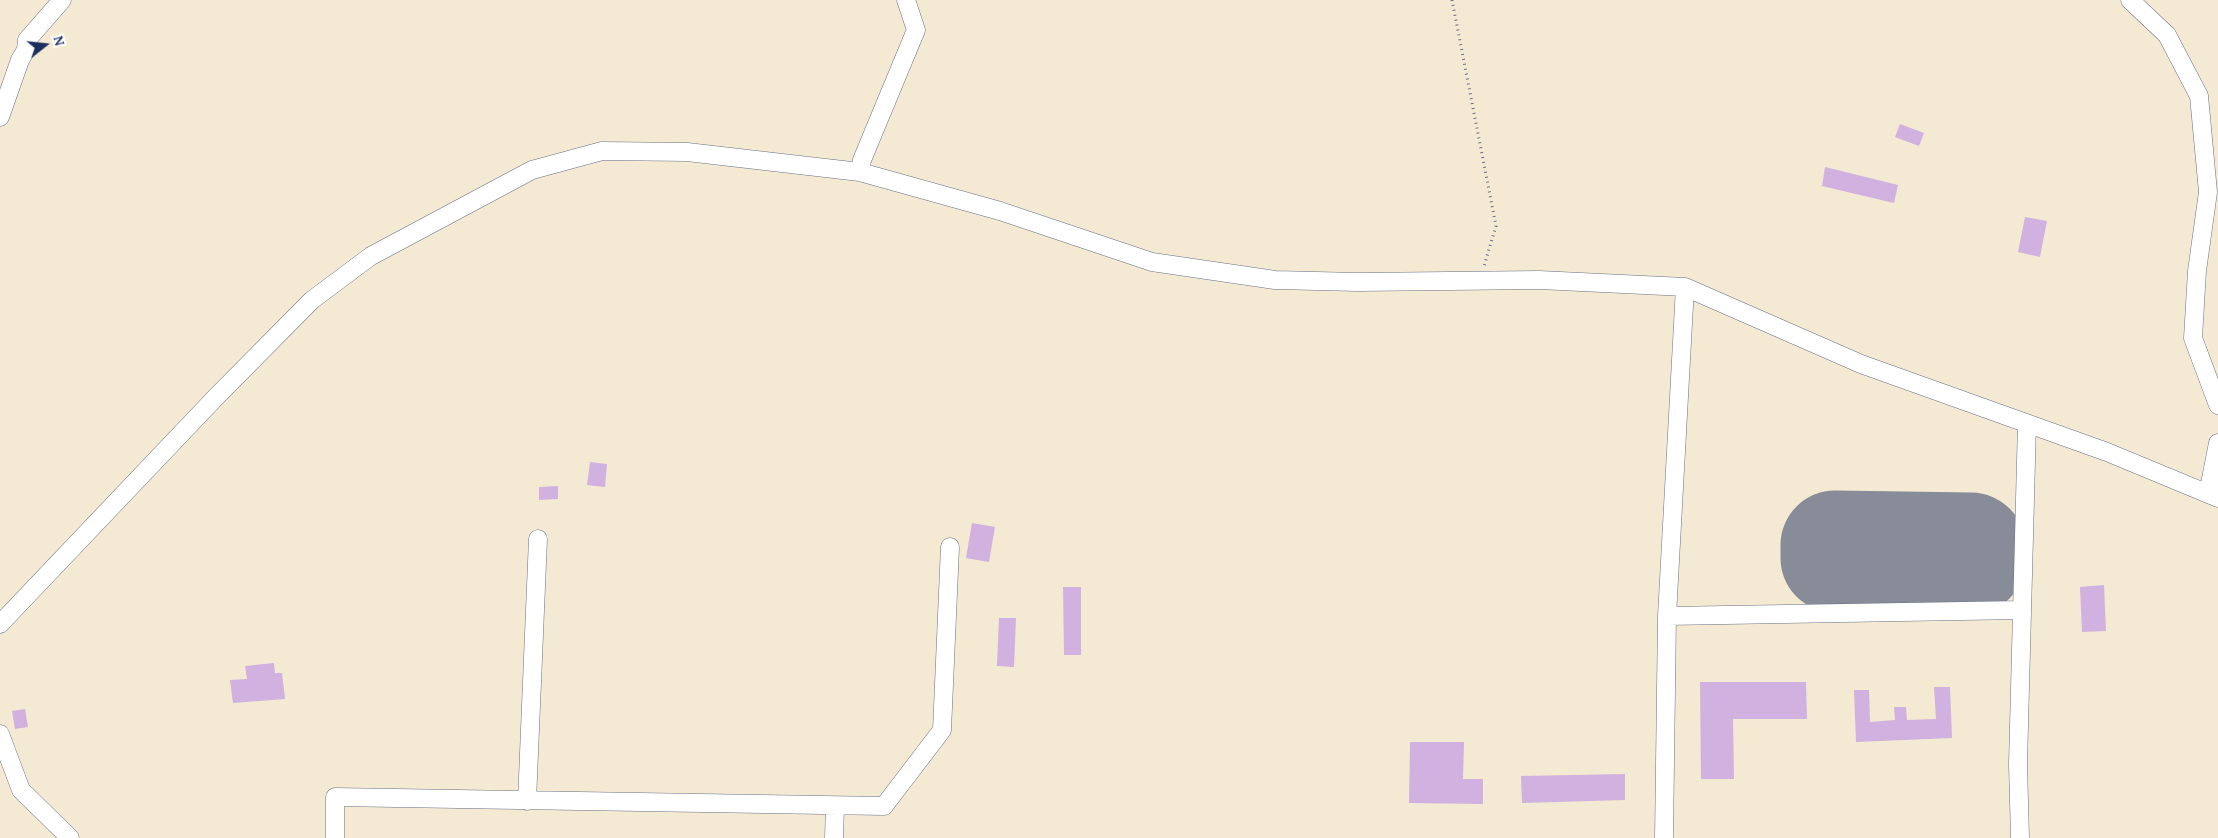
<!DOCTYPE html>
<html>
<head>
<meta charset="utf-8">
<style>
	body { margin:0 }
	#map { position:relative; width:2218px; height:838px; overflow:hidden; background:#f4e9d2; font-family:"Gentium Book Plus",serif }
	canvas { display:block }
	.north { position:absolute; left:20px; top:20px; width:50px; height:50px; -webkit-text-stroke:4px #fff; paint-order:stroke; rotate:74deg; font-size:14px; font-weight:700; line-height:20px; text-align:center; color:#1b2f5e }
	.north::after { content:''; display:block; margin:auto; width:18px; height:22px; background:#1b2f5e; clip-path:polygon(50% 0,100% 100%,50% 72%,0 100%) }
</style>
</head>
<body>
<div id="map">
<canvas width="2218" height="838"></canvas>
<div class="north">N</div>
</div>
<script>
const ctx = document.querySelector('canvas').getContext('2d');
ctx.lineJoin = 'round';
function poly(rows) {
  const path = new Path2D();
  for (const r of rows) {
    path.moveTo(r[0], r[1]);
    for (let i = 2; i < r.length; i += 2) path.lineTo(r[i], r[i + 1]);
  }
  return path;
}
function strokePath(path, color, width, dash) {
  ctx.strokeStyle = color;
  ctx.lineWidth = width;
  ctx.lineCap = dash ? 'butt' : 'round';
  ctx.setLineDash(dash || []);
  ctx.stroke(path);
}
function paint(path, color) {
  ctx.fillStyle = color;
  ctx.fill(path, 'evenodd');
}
const runway = poly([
	[1835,545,1971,547,1971,560,1835,558,1835,545]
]);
const building = poly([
	[1900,124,1924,133,1919,146,1895,137],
	[1825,167,1898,185,1894,203,1822,186],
	[2025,217,2047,221,2040,257,2018,252],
	[590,462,607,464,605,487,587,485],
	[558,486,558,499,539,500,539,487],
	[972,523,995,527,989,562,966,558],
	[2104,585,2106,631,2082,632,2080,587],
	[1063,587,1081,587,1081,655,1064,655],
	[999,618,1016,618,1014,667,997,666],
	[274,663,275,673,282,673,285,699,233,703,230,680,247,679,245,666],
	[1700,682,1806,682,1807,719,1733,719,1734,779,1701,779],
	[1934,687,1950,687,1952,738,1856,742,1854,690,1869,690,1870,722,1895,720,1894,707,1906,707,1907,720,1936,719],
	[25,709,28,727,15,729,12,711],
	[1410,742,1464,742,1463,779,1483,779,1483,804,1409,803],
	[1625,774,1625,800,1522,803,1521,776]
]);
const path = poly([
	[1452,0,1496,226,1484,266]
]);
const minor = poly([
	[2130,0,2167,35,2199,96,2208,192,2197,271,2193,338,2218,405],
	[0,117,20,60,26,50,27,40,62,0],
	[860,172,862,160,916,30,906,0],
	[2208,494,2218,443],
	[1667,616,1685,287],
	[0,624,216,397,312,300,371,256,532,170,602,151,687,152,860,172,1000,211,1152,262,1275,280,1358,282,1539,280,1685,287,1861,364,2107,452,2218,498],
	[0,734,21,790,70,838],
	[527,801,538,539],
	[335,838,335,797,884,806,942,730,950,547],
	[834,838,835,806],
	[1664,838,1667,616,2021,610],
	[2020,838,2018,764,2027,423]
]);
strokePath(runway, '#888c98', 109);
paint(building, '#d0b1df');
strokePath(minor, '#677087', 19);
strokePath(path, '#677087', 3, [1, 4]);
strokePath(minor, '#fff', 18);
</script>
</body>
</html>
